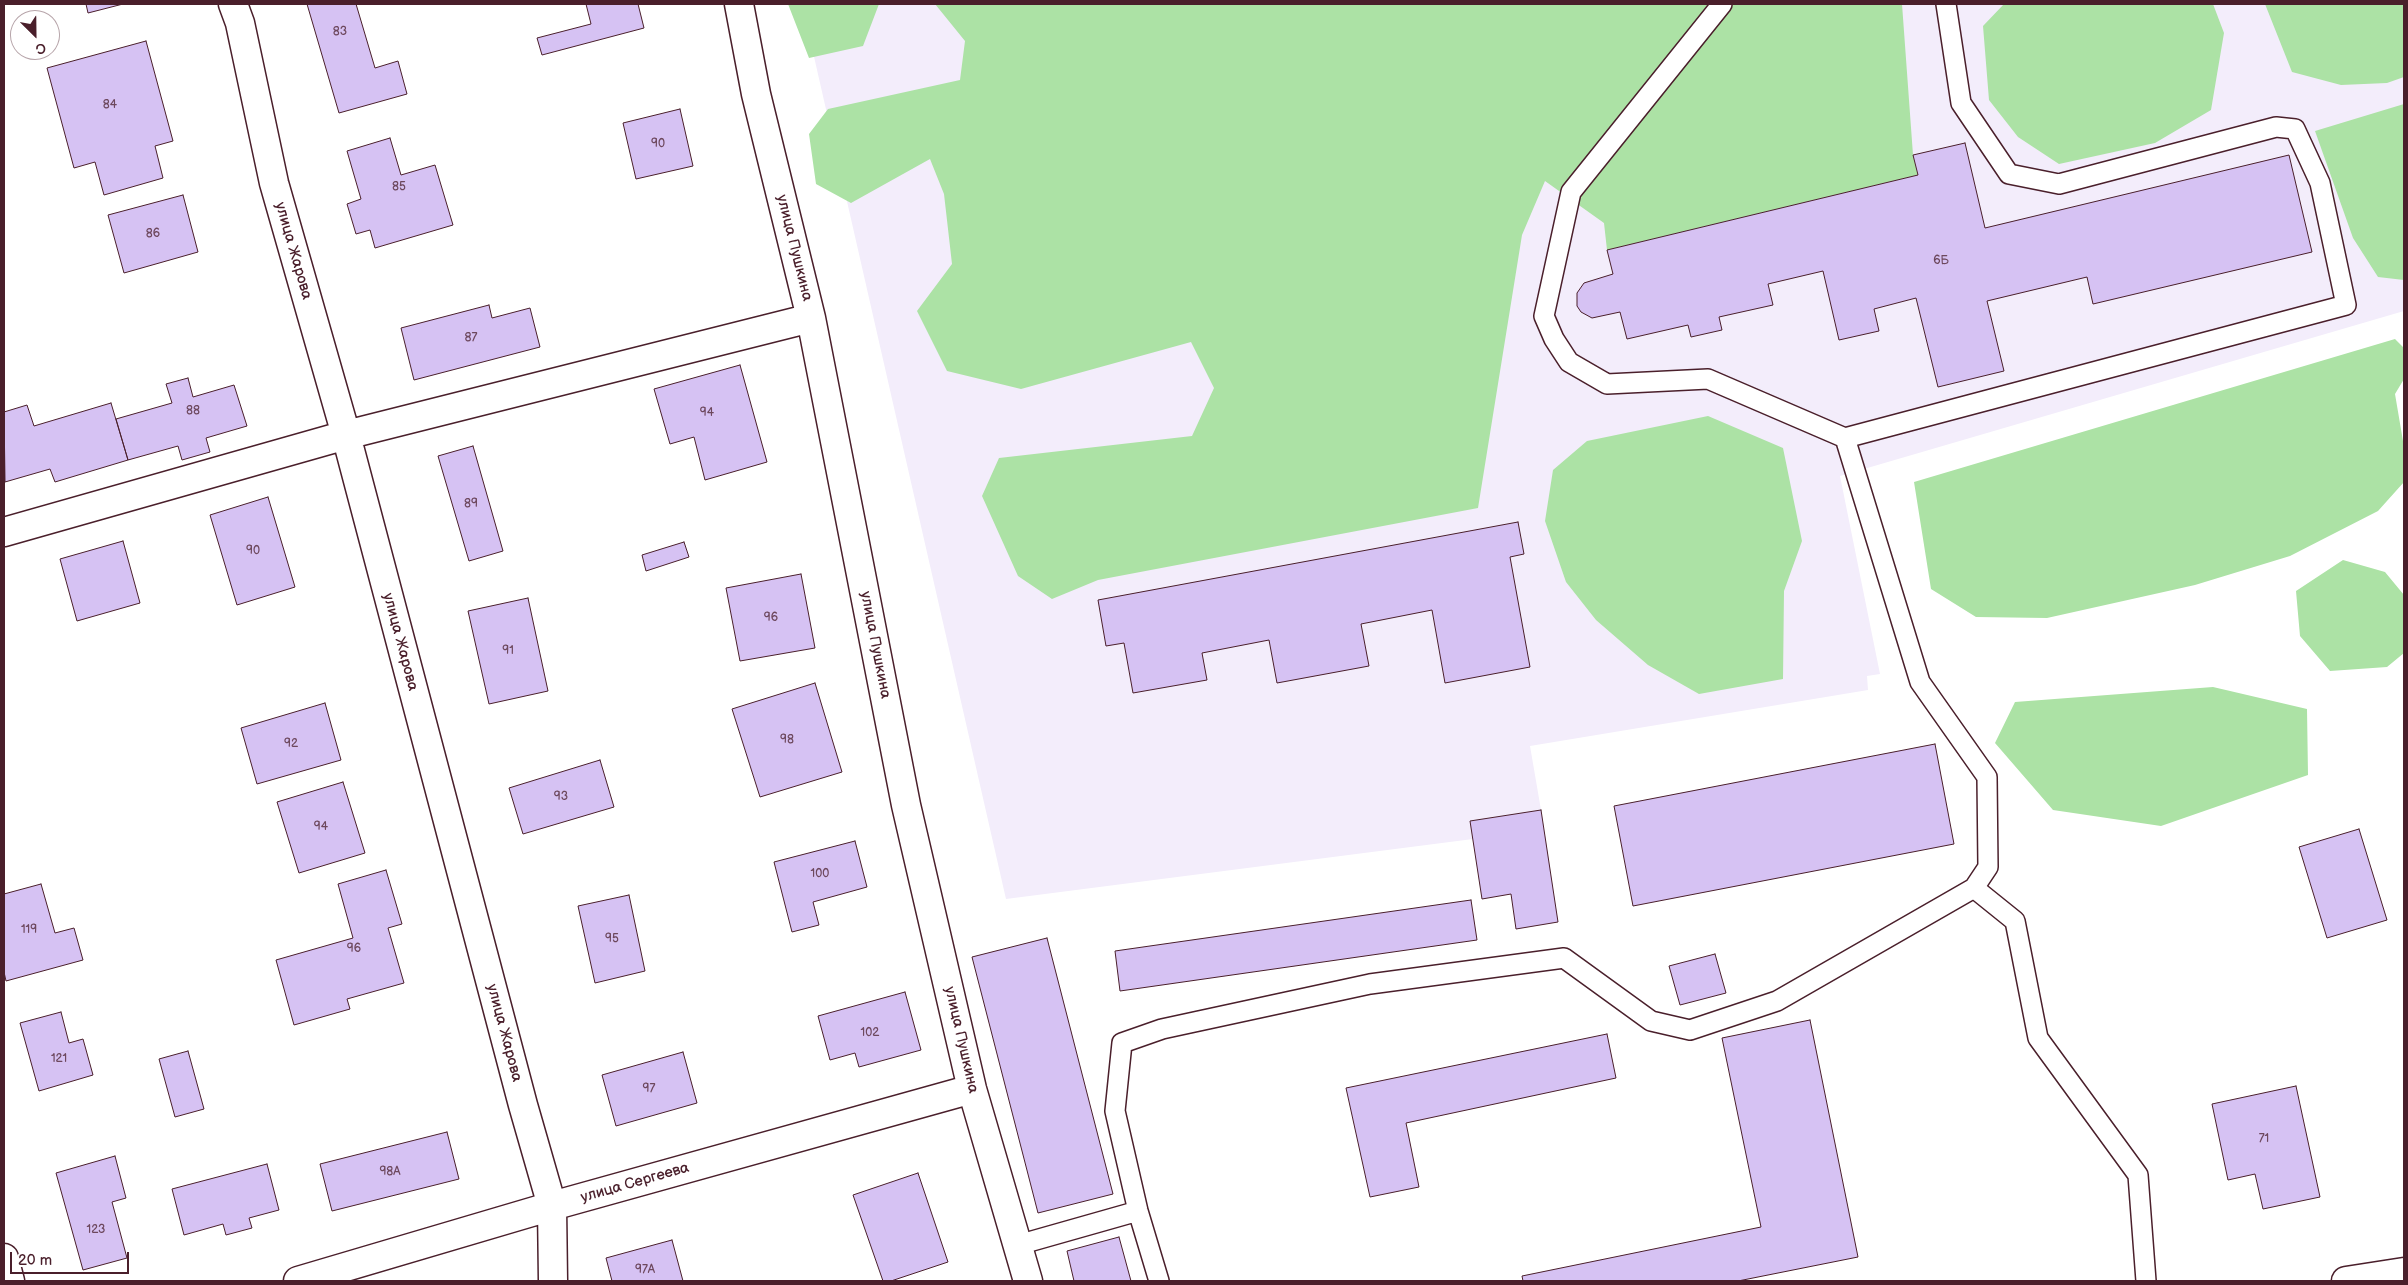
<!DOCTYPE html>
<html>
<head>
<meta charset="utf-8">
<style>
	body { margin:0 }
	#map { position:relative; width:2408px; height:1285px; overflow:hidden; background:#fff; font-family:"Balsamiq Sans",sans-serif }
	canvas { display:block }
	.frame { position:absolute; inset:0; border:5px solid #4a1f2b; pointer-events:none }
	.north { position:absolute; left:10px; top:10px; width:50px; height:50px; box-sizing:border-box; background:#fff; border:1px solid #b7a5aa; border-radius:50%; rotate:157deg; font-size:14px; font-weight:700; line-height:20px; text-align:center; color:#4a1f2b }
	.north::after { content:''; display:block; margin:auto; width:18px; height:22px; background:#4a1f2b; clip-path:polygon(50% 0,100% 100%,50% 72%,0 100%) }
	.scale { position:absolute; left:10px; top:1252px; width:119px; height:22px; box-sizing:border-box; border:2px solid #4a1f2b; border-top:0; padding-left:6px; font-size:15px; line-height:18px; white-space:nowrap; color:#4a1f2b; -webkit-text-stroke:4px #fff; paint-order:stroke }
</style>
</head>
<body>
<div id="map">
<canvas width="2408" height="1285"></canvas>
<div class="frame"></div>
<div class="north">С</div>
<div class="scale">20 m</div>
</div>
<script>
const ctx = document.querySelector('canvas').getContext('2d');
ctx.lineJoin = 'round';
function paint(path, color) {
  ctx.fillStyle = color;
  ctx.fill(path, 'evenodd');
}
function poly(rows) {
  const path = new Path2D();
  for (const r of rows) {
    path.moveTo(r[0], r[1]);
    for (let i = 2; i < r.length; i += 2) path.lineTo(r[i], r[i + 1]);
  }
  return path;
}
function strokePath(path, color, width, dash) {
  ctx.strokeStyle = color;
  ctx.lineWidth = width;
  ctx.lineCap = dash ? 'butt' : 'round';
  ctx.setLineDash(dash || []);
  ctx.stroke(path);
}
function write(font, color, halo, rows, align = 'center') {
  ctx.font = font + ' "Balsamiq Sans",sans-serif';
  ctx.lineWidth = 4;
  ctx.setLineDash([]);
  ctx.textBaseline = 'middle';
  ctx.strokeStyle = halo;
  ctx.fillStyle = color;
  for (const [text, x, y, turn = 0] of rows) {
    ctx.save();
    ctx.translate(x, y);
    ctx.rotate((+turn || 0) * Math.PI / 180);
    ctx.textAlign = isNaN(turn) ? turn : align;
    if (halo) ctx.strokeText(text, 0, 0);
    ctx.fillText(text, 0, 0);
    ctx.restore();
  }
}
const built = poly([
	[802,4,2404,4,2404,311,1840,476,1880,674,1867,676,1868,690,1530,746,1541,810,1470,821,1473,839,1006,899]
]);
const green = poly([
	[788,4,879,4,863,46,809,58],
	[935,4,1902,4,1913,155,1918,175,1607,250,1604,223,1545,181,1522,235,1478,508,1098,580,1052,599,1018,576,982,496,999,458,1192,436,1214,388,1191,342,1021,389,947,371,917,311,952,264,944,194,930,159,851,203,816,184,809,134,828,109,960,80,965,41],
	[2004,4,2213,4,2224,33,2211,110,2155,143,2059,164,2018,137,1989,100,1983,26],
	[2265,4,2404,4,2404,77,2387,83,2341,85,2292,72],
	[2404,104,2404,280,2378,277,2353,238,2315,131],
	[2395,339,2404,348,2404,379,2395,394,2404,447,2404,482,2378,511,2290,556,2195,585,2047,618,1976,617,1931,589,1914,482],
	[1708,416,1783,448,1802,541,1784,591,1783,679,1699,694,1648,665,1596,620,1566,582,1545,521,1553,470,1587,441],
	[2343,560,2385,572,2404,595,2404,653,2387,667,2330,671,2300,636,2296,591],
	[2213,687,2307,709,2308,775,2161,826,2053,810,1995,743,2015,702]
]);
const building = poly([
	[86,4,123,4,88,13,86,4],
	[307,4,356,4,375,68,398,61,407,94,339,113,307,4],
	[586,4,638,4,644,28,542,55,537,38,591,24,586,4],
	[146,41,173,141,155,146,163,178,104,195,95,162,74,168,47,68,146,41],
	[680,109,693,166,636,179,623,123,680,109],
	[390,138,401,175,435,165,453,225,375,248,370,230,356,234,347,204,361,199,347,151,390,138],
	[1965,143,1985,228,2289,155,2312,252,2093,304,2087,277,1987,301,2004,371,1938,387,1916,298,1874,309,1879,331,1839,340,1823,271,1768,284,1773,305,1719,317,1722,330,1691,337,1688,325,1627,339,1620,312,1592,318,1581,312,1577,306,1577,293,1584,283,1613,274,1607,250,1918,175,1913,155,1965,143],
	[183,195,198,252,124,273,108,215,183,195],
	[489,305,492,318,530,308,540,347,414,380,401,328,489,305],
	[740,365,767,462,705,480,694,437,670,444,654,389,740,365],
	[188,378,193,397,234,385,247,426,206,438,210,452,182,460,178,446,128,460,116,419,172,403,166,384,188,378],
	[111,403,128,460,55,482,50,469,5,482,4,412,27,405,34,426,111,403],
	[473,446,503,551,469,561,438,456,473,446],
	[268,497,295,587,237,605,210,515,268,497],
	[1518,522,1524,554,1510,557,1530,667,1445,683,1432,610,1361,624,1369,666,1277,683,1269,640,1202,653,1207,680,1133,693,1124,643,1106,646,1098,600,1518,522],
	[123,541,140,603,77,621,60,559,123,541],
	[684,542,689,557,646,571,642,555,684,542],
	[801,574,815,648,740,661,726,588,801,574],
	[528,598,548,691,489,704,468,611,528,598],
	[815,683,842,772,760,797,732,709,815,683],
	[325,703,341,760,257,784,241,728,325,703],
	[1935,744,1954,844,1633,906,1614,806,1935,744],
	[600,760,614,807,523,834,509,788,600,760],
	[343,782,365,853,299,873,277,802,343,782],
	[1541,810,1558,922,1516,929,1511,894,1482,899,1470,821,1541,810],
	[2359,829,2387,920,2327,938,2299,847,2359,829],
	[855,841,867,887,813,902,819,925,792,932,774,862,855,841],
	[386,870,402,924,388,928,404,983,347,999,350,1009,294,1025,276,960,353,938,338,884,386,870],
	[41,884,55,933,74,928,83,960,6,981,4,972,4,894,41,884],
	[629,895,645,971,595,983,578,906,629,895],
	[1471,900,1477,940,1120,991,1115,951,1471,900],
	[1047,938,1113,1194,1038,1213,972,957,1047,938],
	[1715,954,1726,993,1680,1005,1669,966,1715,954],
	[905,992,921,1050,859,1067,855,1053,830,1060,818,1016,905,992],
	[61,1012,69,1043,83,1039,93,1075,39,1091,20,1023,61,1012],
	[1810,1020,1858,1257,1738,1281,1523,1281,1522,1276,1761,1227,1722,1038,1810,1020],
	[1607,1034,1616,1078,1406,1123,1419,1187,1370,1197,1346,1088,1607,1034],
	[188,1051,204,1109,175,1117,159,1059,188,1051],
	[683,1052,697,1103,616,1126,602,1075,683,1052],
	[2296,1086,2320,1197,2263,1209,2255,1174,2228,1180,2212,1104,2296,1086],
	[447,1132,459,1179,332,1211,320,1164,447,1132],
	[115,1156,126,1198,112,1202,127,1258,83,1270,56,1173,115,1156],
	[267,1164,279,1210,249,1218,252,1228,226,1235,223,1224,184,1235,172,1189,267,1164],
	[918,1173,948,1262,891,1281,883,1281,853,1195,918,1173],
	[1119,1237,1131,1281,1074,1281,1067,1251,1119,1237],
	[672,1240,683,1281,612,1281,606,1258,672,1240]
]);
const lane = poly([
	[1722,4,1571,192,1544,316,1554,339,1569,362,1607,384,1708,379,1845,438],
	[1946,4,1961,103,2009,174,2059,184,2276,127,2295,129,2320,183,2346,305,1845,438,1920,682,1987,777,1988,867,1974,888],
	[1018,1245,1138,1211],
	[1159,1281,1138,1211,1115,1111,1122,1043,1162,1029,1370,984,1564,958,1651,1021,1690,1030,1777,1001,1974,888,2015,921,2038,1038,2138,1175,2146,1281]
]);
const street = poly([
	[233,4,240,23,274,183,346,435,523,1105,552,1206,553,1281],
	[739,4,756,94,811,318,906,805,972,1089,1028,1281],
	[4,532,346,435,811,318],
	[4,1258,10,1281],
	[298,1281,552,1206,972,1089],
	[2346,1281,2404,1272]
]);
const numberNames = [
	["83",340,32],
	["84",110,105],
	["90",658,144],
	["85",399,187],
	["86",153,234],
	["6Б",1941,261],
	["87",471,338],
	["88",193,411],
	["94",707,413],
	["89",471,504],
	["90",253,551],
	["96",771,618],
	["91",508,651],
	["98",787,740],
	["92",291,744],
	["93",561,797],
	["94",321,827],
	["100",820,874],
	["119",29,930],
	["95",612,939],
	["96",354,949],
	["102",870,1033],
	["121",59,1059],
	["97",649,1089],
	["71",2264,1139],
	["98А",390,1172],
	["123",96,1230],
	["97А",645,1270]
];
const streetNames = [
	["улица Пушкина",794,248,76],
	["улица Жарова",293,251,74],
	["улица Жарова",400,642,75],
	["улица Пушкина",875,645,79],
	["улица Жарова",504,1033,75],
	["улица Пушкина",961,1040,77],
	["улица Сергеева",635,1183,-16]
];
paint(built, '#f3edfb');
paint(green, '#ace2a5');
paint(building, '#d6c2f3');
strokePath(building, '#4a1f2b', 1);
strokePath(lane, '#4a1f2b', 22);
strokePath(street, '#4a1f2b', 31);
strokePath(lane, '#fff', 19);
strokePath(street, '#fff', 28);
write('12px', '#6d485d', null, numberNames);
write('15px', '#4a1f2b', '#fff', streetNames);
</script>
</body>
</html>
